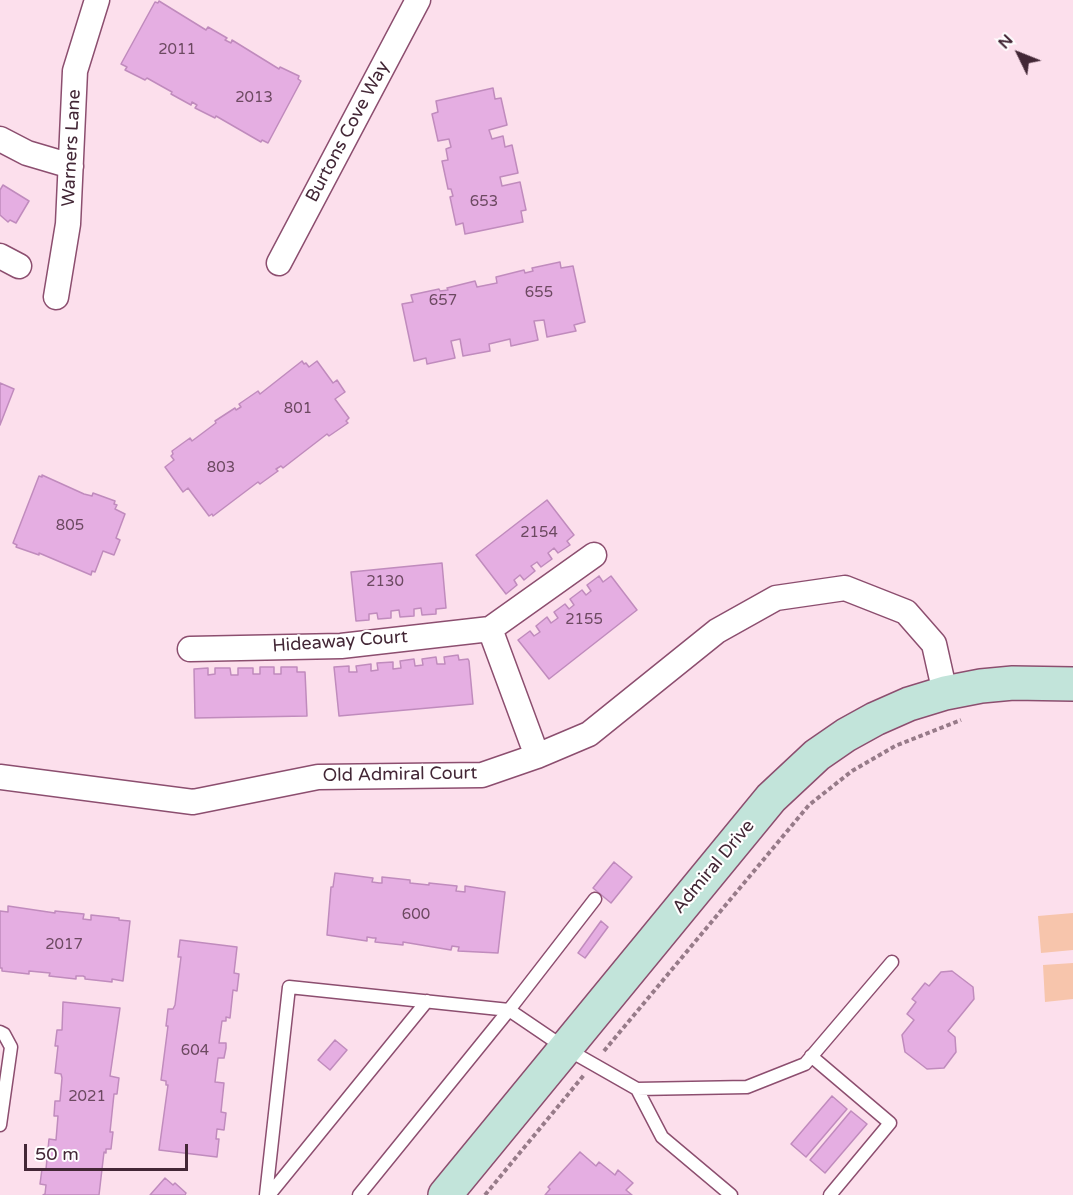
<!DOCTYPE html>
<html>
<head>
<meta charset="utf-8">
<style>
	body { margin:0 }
	#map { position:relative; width:1073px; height:1195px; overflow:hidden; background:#fcdfec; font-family:"Varela Round",sans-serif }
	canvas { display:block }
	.north { position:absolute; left:989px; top:24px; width:60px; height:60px; -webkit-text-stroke:4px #fff; paint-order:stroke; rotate:313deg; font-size:16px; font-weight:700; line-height:24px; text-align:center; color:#432736 }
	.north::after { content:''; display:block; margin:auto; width:21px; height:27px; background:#432736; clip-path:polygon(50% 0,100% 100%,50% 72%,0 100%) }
	.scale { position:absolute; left:24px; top:1144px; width:164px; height:27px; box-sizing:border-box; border:3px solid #432736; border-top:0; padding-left:8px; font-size:18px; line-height:21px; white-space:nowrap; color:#432736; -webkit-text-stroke:4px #fff; paint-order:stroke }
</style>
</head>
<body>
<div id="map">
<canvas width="1073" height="1195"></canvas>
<div class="north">N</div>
<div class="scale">50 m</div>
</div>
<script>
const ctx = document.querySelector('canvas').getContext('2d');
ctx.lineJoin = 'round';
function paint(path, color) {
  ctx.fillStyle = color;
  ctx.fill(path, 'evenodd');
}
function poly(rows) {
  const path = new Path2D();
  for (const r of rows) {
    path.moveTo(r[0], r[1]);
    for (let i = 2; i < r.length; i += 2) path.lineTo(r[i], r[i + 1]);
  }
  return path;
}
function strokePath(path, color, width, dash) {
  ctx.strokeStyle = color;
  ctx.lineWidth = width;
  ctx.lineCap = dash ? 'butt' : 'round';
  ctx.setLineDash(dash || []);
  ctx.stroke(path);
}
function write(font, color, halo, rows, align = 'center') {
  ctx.font = font + ' "Varela Round",sans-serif';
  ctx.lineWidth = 4.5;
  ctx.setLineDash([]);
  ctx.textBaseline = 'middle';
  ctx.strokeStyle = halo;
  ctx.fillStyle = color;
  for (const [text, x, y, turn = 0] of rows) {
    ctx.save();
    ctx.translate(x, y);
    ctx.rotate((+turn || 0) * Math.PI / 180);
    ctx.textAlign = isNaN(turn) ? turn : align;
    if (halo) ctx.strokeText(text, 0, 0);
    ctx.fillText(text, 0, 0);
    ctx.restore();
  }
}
const green = poly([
	[1073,913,1073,950,1041,953,1038,916],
	[1073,963,1073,999,1045,1002,1043,965]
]);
const building = poly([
	[159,1,206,30,208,27,227,38,225,40,231,43,232,40,279,69,280,67,299,76,298,79,301,81,268,143,262,140,261,142,216,116,215,118,195,108,197,105,192,102,191,105,171,94,172,92,163,87,147,78,145,80,125,70,127,67,121,64,155,2,158,3,159,1],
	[493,88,495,99,501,98,507,125,489,130,492,139,503,136,505,147,512,145,518,173,500,177,502,186,520,182,526,210,521,211,523,222,465,234,463,223,456,225,450,197,453,196,451,189,448,189,442,161,448,160,446,149,451,147,449,139,438,141,432,114,438,112,436,101,493,88],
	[3,185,29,201,16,223,10,220,8,222,0,215,0,190,3,185],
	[560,262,561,268,573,266,585,322,574,325,576,331,547,337,544,320,534,321,538,340,511,346,510,339,489,344,490,351,463,356,460,339,451,341,455,358,427,364,426,358,414,361,402,304,413,302,411,295,439,289,440,291,448,290,447,288,475,281,477,287,497,283,496,277,524,270,525,273,533,271,532,268,560,262],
	[302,361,304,364,306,363,309,367,317,361,333,383,337,380,345,392,335,399,349,418,346,421,348,423,329,436,327,434,283,468,281,466,276,469,278,471,260,484,258,482,213,516,212,514,209,516,188,488,183,492,165,467,174,460,171,456,173,454,172,451,190,438,192,441,216,423,215,421,235,408,236,410,241,407,239,404,258,391,260,394,302,361],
	[0,383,14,389,0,425,0,383],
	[42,475,84,494,92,496,93,493,115,501,114,504,117,505,115,509,125,514,116,538,120,540,114,555,103,551,95,572,92,571,91,575,39,553,39,555,16,547,17,545,13,543,39,476,42,477,42,475],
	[547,500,574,535,567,541,570,545,558,553,554,548,548,553,552,559,541,567,537,562,531,566,535,571,524,580,520,575,514,580,517,585,506,594,476,555,547,500],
	[442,563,446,608,436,609,436,614,422,615,421,608,414,609,414,616,400,617,399,610,391,611,391,618,378,619,377,613,369,614,369,620,356,621,351,572,442,563],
	[599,576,603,582,611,576,637,610,549,679,518,640,530,631,534,636,540,632,536,626,547,617,551,623,558,618,554,612,565,604,569,609,574,605,570,599,582,590,586,595,591,591,587,585,599,576],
	[458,655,459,660,468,659,469,661,473,704,339,716,334,667,349,666,349,672,357,672,356,666,371,664,371,671,378,670,377,663,393,662,393,669,401,668,400,661,414,659,415,666,423,665,422,659,436,657,437,664,445,664,444,657,458,655],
	[260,667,274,667,274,674,281,674,281,667,297,667,297,672,305,672,307,716,195,718,194,669,208,668,208,675,215,674,215,668,230,668,231,675,238,675,238,668,253,668,253,674,260,674,260,667],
	[614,862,632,877,611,903,593,888,614,862],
	[335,873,373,878,372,882,379,883,382,883,382,877,410,880,410,883,429,885,429,883,457,886,456,891,465,892,465,886,505,892,498,953,458,951,459,947,452,946,451,950,403,942,403,945,375,942,376,938,373,938,367,937,367,941,327,935,331,887,333,887,335,873],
	[8,906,55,913,55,911,84,914,83,919,91,920,91,915,119,918,119,920,130,921,123,981,112,979,112,982,85,979,85,977,83,976,76,976,76,979,49,976,50,973,29,971,29,974,2,971,2,968,0,968,0,911,8,912,8,906],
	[601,921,608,927,585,958,578,953,601,921],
	[180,940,237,947,234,973,239,974,237,991,233,990,230,1018,226,1017,226,1021,222,1021,219,1043,226,1043,226,1048,224,1058,218,1058,215,1082,224,1083,221,1112,226,1113,224,1130,217,1129,216,1139,219,1139,217,1157,159,1150,168,1085,166,1085,166,1081,161,1080,168,1026,166,1026,168,1009,173,1009,175,1005,181,957,178,957,180,940],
	[952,971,973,987,974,999,948,1031,955,1037,956,1052,944,1068,927,1069,905,1052,902,1035,914,1020,907,1014,916,1002,912,999,925,983,929,986,941,972,952,971],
	[63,1002,120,1008,110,1076,119,1078,117,1094,114,1094,110,1132,113,1132,111,1149,106,1149,106,1153,104,1152,99,1195,43,1195,45,1194,46,1185,40,1184,42,1169,46,1169,49,1139,56,1140,58,1116,54,1116,55,1101,60,1101,62,1078,61,1074,55,1073,58,1046,55,1046,57,1030,62,1030,63,1002],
	[335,1040,347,1050,330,1070,318,1060,335,1040],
	[832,1096,847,1109,806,1157,791,1144,832,1096],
	[851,1111,867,1124,825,1173,810,1160,851,1111],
	[580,1152,596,1166,599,1162,615,1175,618,1170,633,1183,626,1190,632,1195,545,1195,550,1189,548,1187,580,1152],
	[165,1178,173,1185,175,1183,186,1193,185,1195,150,1195,165,1178]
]);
const path = poly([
	[604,1051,809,805,852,771,895,746,961,720],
	[485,1195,584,1075]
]);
const lane = poly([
	[0,1032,4,1034,11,1047,0,1125],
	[811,1056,890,1123,830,1195],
	[637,1089,662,1137,731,1195],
	[266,1195,289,987,509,1010,565,1048,637,1089,747,1087,805,1064,892,962],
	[269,1195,427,1001],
	[359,1195,509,1010,595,899]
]);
const street = poly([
	[0,139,27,153,71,166],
	[0,256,19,266],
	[279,263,418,0],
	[56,297,68,224,75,71,97,0],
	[490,629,537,756],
	[190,649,341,646,490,629,594,555],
	[0,777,193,802,318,777,482,775,537,756,589,734,717,631,776,598,845,588,906,612,934,644,945,693]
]);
const secondary = poly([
	[445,1195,771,798,817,755,846,735,875,719,909,704,945,693,981,686,1013,683,1073,684]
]);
const numberNames = [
	["2011",177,50],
	["2013",254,98],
	["653",484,202],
	["655",539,293],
	["657",443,301],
	["801",298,409],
	["803",221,468],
	["805",70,526],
	["2154",539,533],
	["2130",385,582],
	["2155",584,620],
	["600",416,915],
	["2017",64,945],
	["604",195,1051],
	["2021",87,1097]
];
const streetNames = [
	["Burtons Cove Way",348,132,-62],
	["Warners Lane",72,148,-87],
	["Hideaway Court",340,642,-4],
	["Old Admiral Court",400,775,-1],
	["Admiral Drive",714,867,-50]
];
paint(green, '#f7c5ac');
paint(building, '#e5aee2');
strokePath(building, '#c08bbd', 1.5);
strokePath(lane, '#8c4e6f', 15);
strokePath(street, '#8c4e6f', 27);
strokePath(secondary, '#8c4e6f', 36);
strokePath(path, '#977b89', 4, [4.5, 3]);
strokePath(lane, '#fff', 12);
strokePath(street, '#fff', 24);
strokePath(secondary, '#c2e4da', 33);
write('15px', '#6c4961', null, numberNames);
write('18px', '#432736', '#fff', streetNames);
</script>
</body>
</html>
